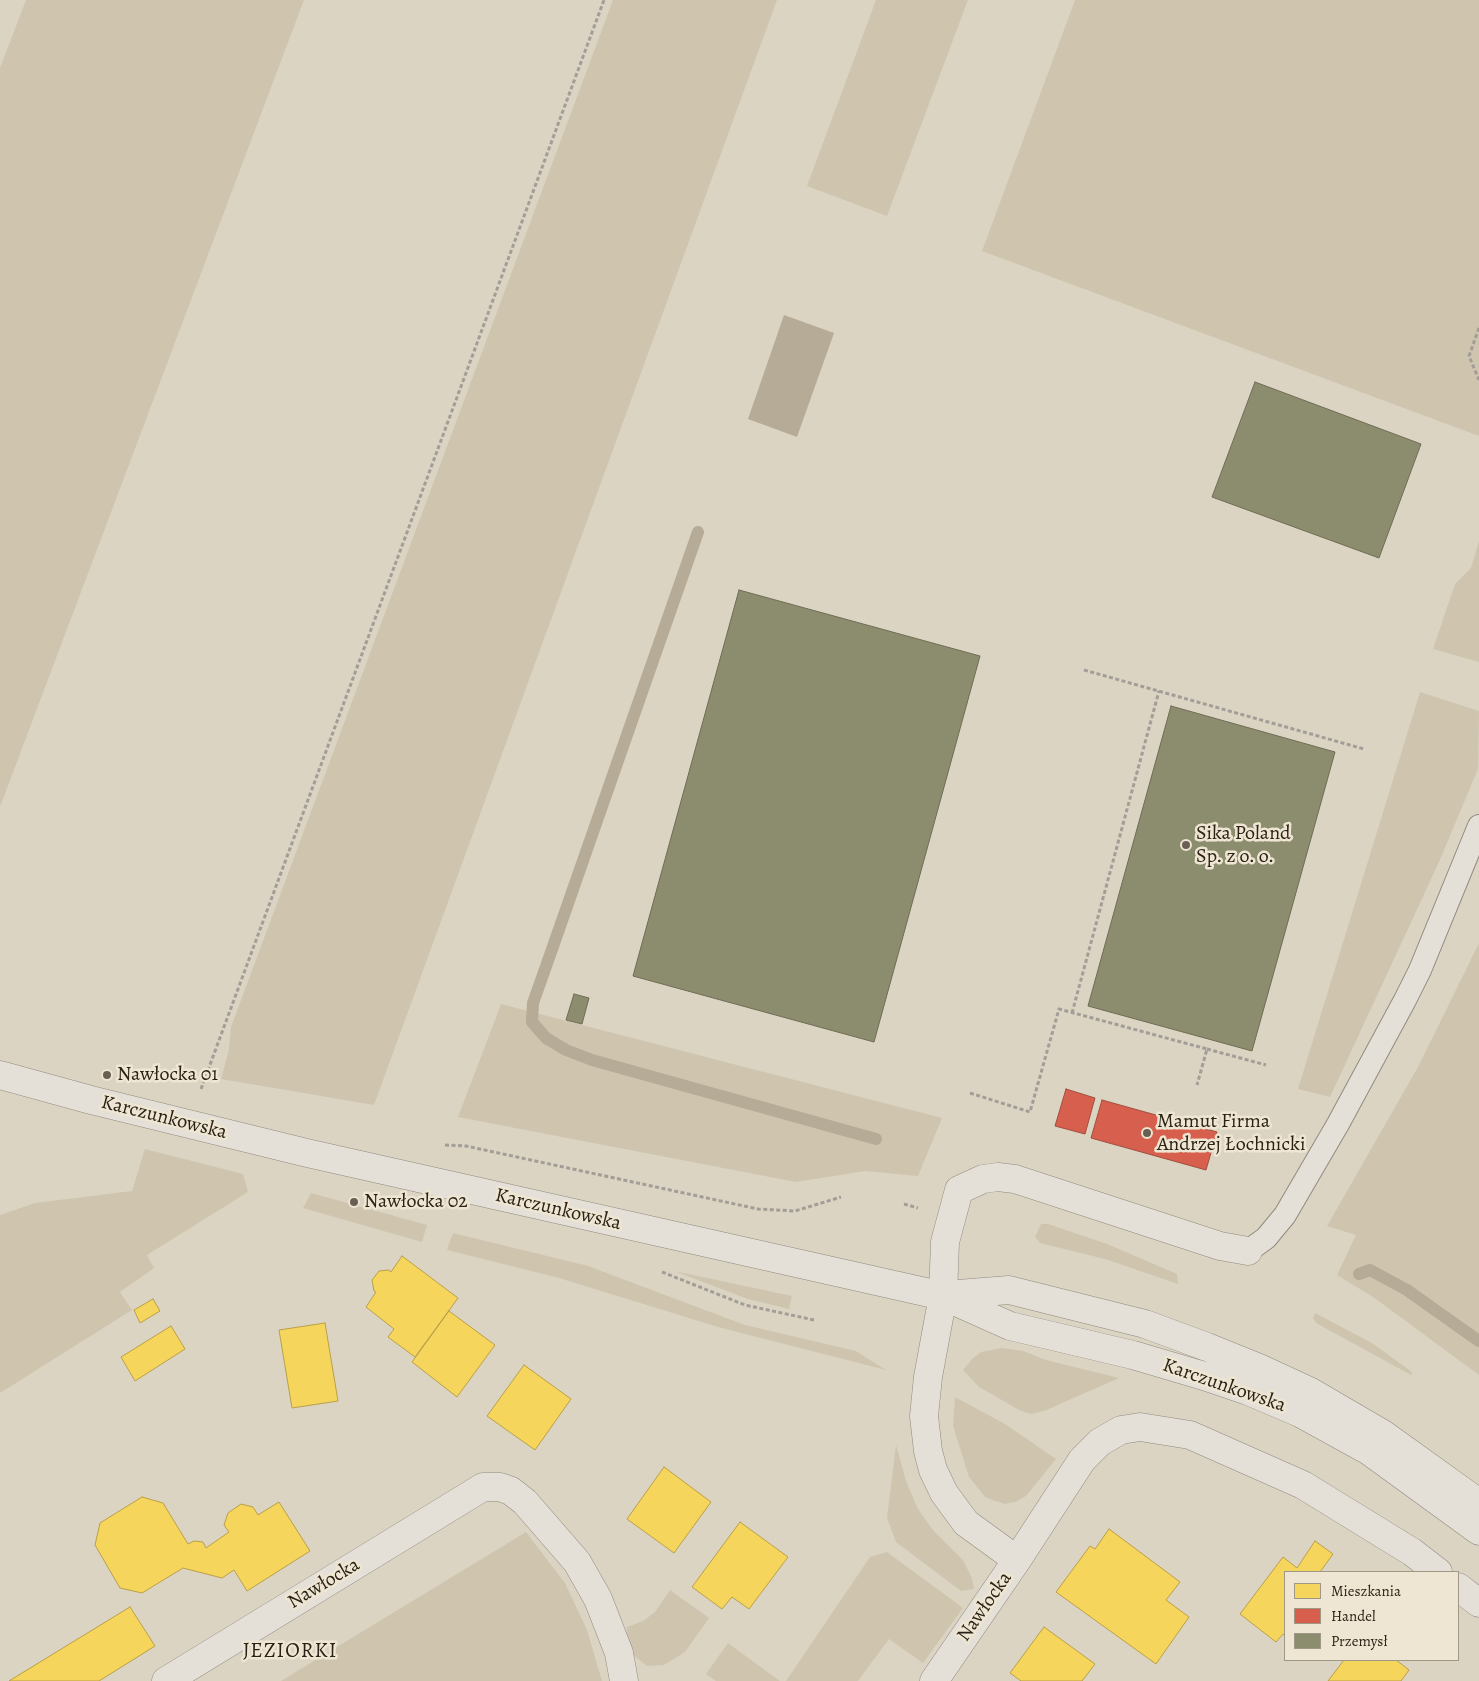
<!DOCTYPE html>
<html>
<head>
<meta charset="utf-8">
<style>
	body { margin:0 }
	#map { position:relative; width:1479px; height:1681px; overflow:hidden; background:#dbd4c3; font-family:Alegreya,serif }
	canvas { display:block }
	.legend { position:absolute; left:1284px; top:1571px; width:175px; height:90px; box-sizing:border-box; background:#eee6d2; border:1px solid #a09887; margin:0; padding:6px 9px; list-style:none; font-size:15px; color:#2b2217 }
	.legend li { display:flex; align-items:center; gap:10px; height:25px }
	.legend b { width:25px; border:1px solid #a09887 }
</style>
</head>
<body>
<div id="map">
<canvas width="1479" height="1681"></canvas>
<ul class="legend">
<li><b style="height:14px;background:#f6d55c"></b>Mieszkania</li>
<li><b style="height:14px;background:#d6604d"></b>Handel</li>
<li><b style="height:14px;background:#8c8c6e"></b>Przemysł</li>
</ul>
</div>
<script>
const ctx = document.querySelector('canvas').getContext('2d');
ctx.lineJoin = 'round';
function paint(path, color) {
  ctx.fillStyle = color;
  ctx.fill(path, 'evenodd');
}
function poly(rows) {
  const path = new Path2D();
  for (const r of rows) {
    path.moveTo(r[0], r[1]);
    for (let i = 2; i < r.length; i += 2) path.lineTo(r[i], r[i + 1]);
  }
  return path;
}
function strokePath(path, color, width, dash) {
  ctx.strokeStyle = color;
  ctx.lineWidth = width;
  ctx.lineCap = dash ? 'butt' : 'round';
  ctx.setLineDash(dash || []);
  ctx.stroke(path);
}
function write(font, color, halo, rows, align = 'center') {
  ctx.font = font + ' Alegreya,serif';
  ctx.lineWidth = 5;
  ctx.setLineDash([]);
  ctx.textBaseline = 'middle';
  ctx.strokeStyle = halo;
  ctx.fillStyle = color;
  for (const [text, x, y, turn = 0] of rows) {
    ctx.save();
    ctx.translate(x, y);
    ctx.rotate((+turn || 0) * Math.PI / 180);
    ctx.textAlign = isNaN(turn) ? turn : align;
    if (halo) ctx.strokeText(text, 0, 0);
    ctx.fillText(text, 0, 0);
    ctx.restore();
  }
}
const green = poly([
	[26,0,304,0,0,807,0,68],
	[613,0,777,0,374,1105,221,1079,229,1049,231,1027],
	[876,0,968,0,887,216,807,186],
	[1075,0,1479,0,1479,436,982,251],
	[1479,541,1479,662,1433,649,1455,584,1471,568],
	[1420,692,1479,711,1478,769,1439,862,1330,1097,1298,1089],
	[1479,943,1479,1375,1373,1297,1337,1275,1356,1235,1327,1226,1418,1067],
	[501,1004,942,1118,918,1176,865,1171,796,1182,458,1117],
	[145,1149,243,1174,248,1192,147,1255,154,1268,120,1292,132,1310,0,1393,0,1215,35,1203,132,1191],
	[311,1193,427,1225,422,1242,303,1208],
	[1041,1224,1048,1224,1107,1244,1177,1274,1178,1284,1105,1259,1040,1243,1035,1237],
	[453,1233,588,1266,745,1325,856,1351,886,1370,718,1327,559,1278,447,1250],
	[674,1271,792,1296,789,1309,748,1299],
	[1315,1313,1372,1343,1412,1372,1411,1375,1316,1323,1313,1318],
	[1002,1348,1023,1351,1046,1360,1119,1378,1044,1411,1031,1414,1021,1411,979,1387,963,1370,972,1359,981,1352],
	[955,1397,1005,1424,1056,1459,1026,1496,1015,1502,1005,1504,995,1501,985,1497,969,1477,953,1426],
	[896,1445,906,1481,918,1509,933,1530,963,1560,972,1578,974,1589,961,1591,896,1542,887,1518],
	[526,1532,565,1583,587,1630,602,1681,281,1681],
	[887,1552,963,1608,923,1663,889,1639,858,1681,786,1681,870,1557],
	[670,1590,709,1618,685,1652,664,1665,647,1666,631,1653,626,1639,627,1627,643,1621,655,1612],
	[728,1643,769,1673,780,1681,716,1681,706,1674]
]);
const water = poly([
	[784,315,834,333,797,437,748,419]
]);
const homes = poly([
	[402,1256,458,1298,415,1357,388,1337,394,1329,366,1307,376,1292,374,1291,372,1280,379,1271,389,1270,391,1272,402,1256],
	[153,1299,160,1311,140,1323,134,1310,153,1299],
	[449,1311,495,1345,457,1397,412,1362,449,1311],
	[325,1323,338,1401,292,1408,279,1330,325,1323],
	[171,1326,185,1349,135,1381,121,1357,171,1326],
	[524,1365,571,1399,535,1450,487,1416,524,1365],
	[664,1467,711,1502,674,1553,627,1519,664,1467],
	[142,1497,163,1503,188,1544,194,1541,203,1542,206,1548,229,1532,224,1525,228,1513,241,1504,253,1507,258,1515,279,1502,310,1551,247,1591,234,1570,222,1578,183,1568,142,1593,120,1588,95,1545,100,1523,142,1497],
	[740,1522,788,1557,749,1609,732,1597,722,1609,692,1587,740,1522],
	[1109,1529,1180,1582,1166,1600,1189,1617,1156,1664,1056,1592,1090,1546,1095,1549,1109,1529],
	[1315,1541,1333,1554,1320,1572,1285,1572,1285,1636,1283,1634,1276,1642,1240,1614,1283,1557,1297,1568,1315,1541],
	[130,1607,155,1646,99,1681,9,1681,130,1607],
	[1044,1627,1095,1664,1082,1681,1021,1681,1010,1673,1044,1627],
	[1344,1660,1396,1660,1409,1670,1401,1681,1328,1681,1344,1660]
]);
const shops = poly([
	[1066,1089,1095,1098,1085,1134,1055,1126,1066,1089],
	[1102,1100,1217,1132,1206,1170,1091,1138,1102,1100]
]);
const industry = poly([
	[1255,382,1421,444,1379,558,1212,497,1255,382],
	[739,590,980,656,874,1042,633,976,739,590],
	[1171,706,1335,752,1252,1051,1088,1006,1171,706],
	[574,994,589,998,582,1024,566,1020,574,994]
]);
const stream = poly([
	[698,532,550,955,533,1003,532,1022,546,1038,566,1050,592,1060,876,1139],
	[1359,1274,1370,1270,1407,1290,1479,1341]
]);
const path = poly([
	[1479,328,1469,356,1479,380],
	[1084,670,1364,749],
	[1072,1013,1159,691],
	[1207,1049,1266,1065],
	[201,1089,604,0],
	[970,1093,1030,1112,1059,1009,1207,1049,1197,1085],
	[445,1145,466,1146,758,1209,795,1211,841,1197],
	[904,1204,918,1208],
	[662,1272,745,1305,814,1320]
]);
const service = poly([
	[1248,1251,1266,1238,1285,1215,1338,1124,1405,1000,1420,970,1479,826]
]);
const minor = poly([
	[1017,1560,966,1523,944,1493,933,1470,928,1451,924,1416,928,1377,943,1296,945,1242,959,1190,983,1179,998,1177,1015,1179,1220,1246,1248,1251],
	[1458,1587,1479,1603],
	[166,1681,483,1487,500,1487,511,1491,525,1502,577,1562,598,1599,619,1653,624,1681],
	[934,1681,1017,1560,1082,1460,1100,1442,1121,1430,1140,1427,1190,1435,1303,1485,1412,1552,1438,1572]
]);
const tertiary = poly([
	[0,1075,91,1100,307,1153,943,1296,1010,1326,1133,1355,1204,1376,1248,1391,1300,1413,1369,1451,1479,1531],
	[945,1295,1009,1290,1145,1324,1207,1347,1259,1368,1311,1392,1383,1434,1479,1503]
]);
const markers = [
	[1186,845,5,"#696053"],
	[107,1075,5,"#696053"],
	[1147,1133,5,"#696053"],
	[354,1202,5,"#696053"]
];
const poiNames = [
	["Sika Poland",1196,834],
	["Sp. z o. o.",1196,857],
	["Nawłocka 01",117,1075],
	["Mamut Firma",1157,1122],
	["Andrzej Łochnicki",1157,1145],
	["Nawłocka 02",364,1202]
];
const streetNames = [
	["Karczunkowska",164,1118,14],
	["Karczunkowska",558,1210,13],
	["Karczunkowska",1224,1386,19],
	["Nawłocka",324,1584,-31],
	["Nawłocka",985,1607,-55]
];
const neighbourhoodNames = [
	["JEZIORKI",290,1652]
];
paint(green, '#cfc5ae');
paint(water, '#b6ab96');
paint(homes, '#f6d55c');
strokePath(homes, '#b99f47', 1);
paint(shops, '#d6604d');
strokePath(shops, '#a34d3d', 1);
paint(industry, '#8c8c6e');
strokePath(industry, '#6f6c54', 1);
strokePath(stream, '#b6ab96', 12);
strokePath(service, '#908a7f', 24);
strokePath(minor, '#908a7f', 29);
strokePath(tertiary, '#908a7f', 29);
strokePath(path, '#a29e97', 3, [4, 2.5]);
strokePath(service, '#e4e0d7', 22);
strokePath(minor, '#e4e0d7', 28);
strokePath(tertiary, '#e4e0d7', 28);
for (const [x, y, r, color] of markers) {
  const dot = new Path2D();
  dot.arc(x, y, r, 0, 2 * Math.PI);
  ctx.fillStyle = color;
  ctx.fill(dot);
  strokePath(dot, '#eee6d2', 2);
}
write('20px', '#2b2217', '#eee6d2', poiNames, 'left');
write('20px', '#2b2217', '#eee6d2', streetNames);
ctx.letterSpacing = '1px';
write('21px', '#2b2217', '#eee6d2', neighbourhoodNames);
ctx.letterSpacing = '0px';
</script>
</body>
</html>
